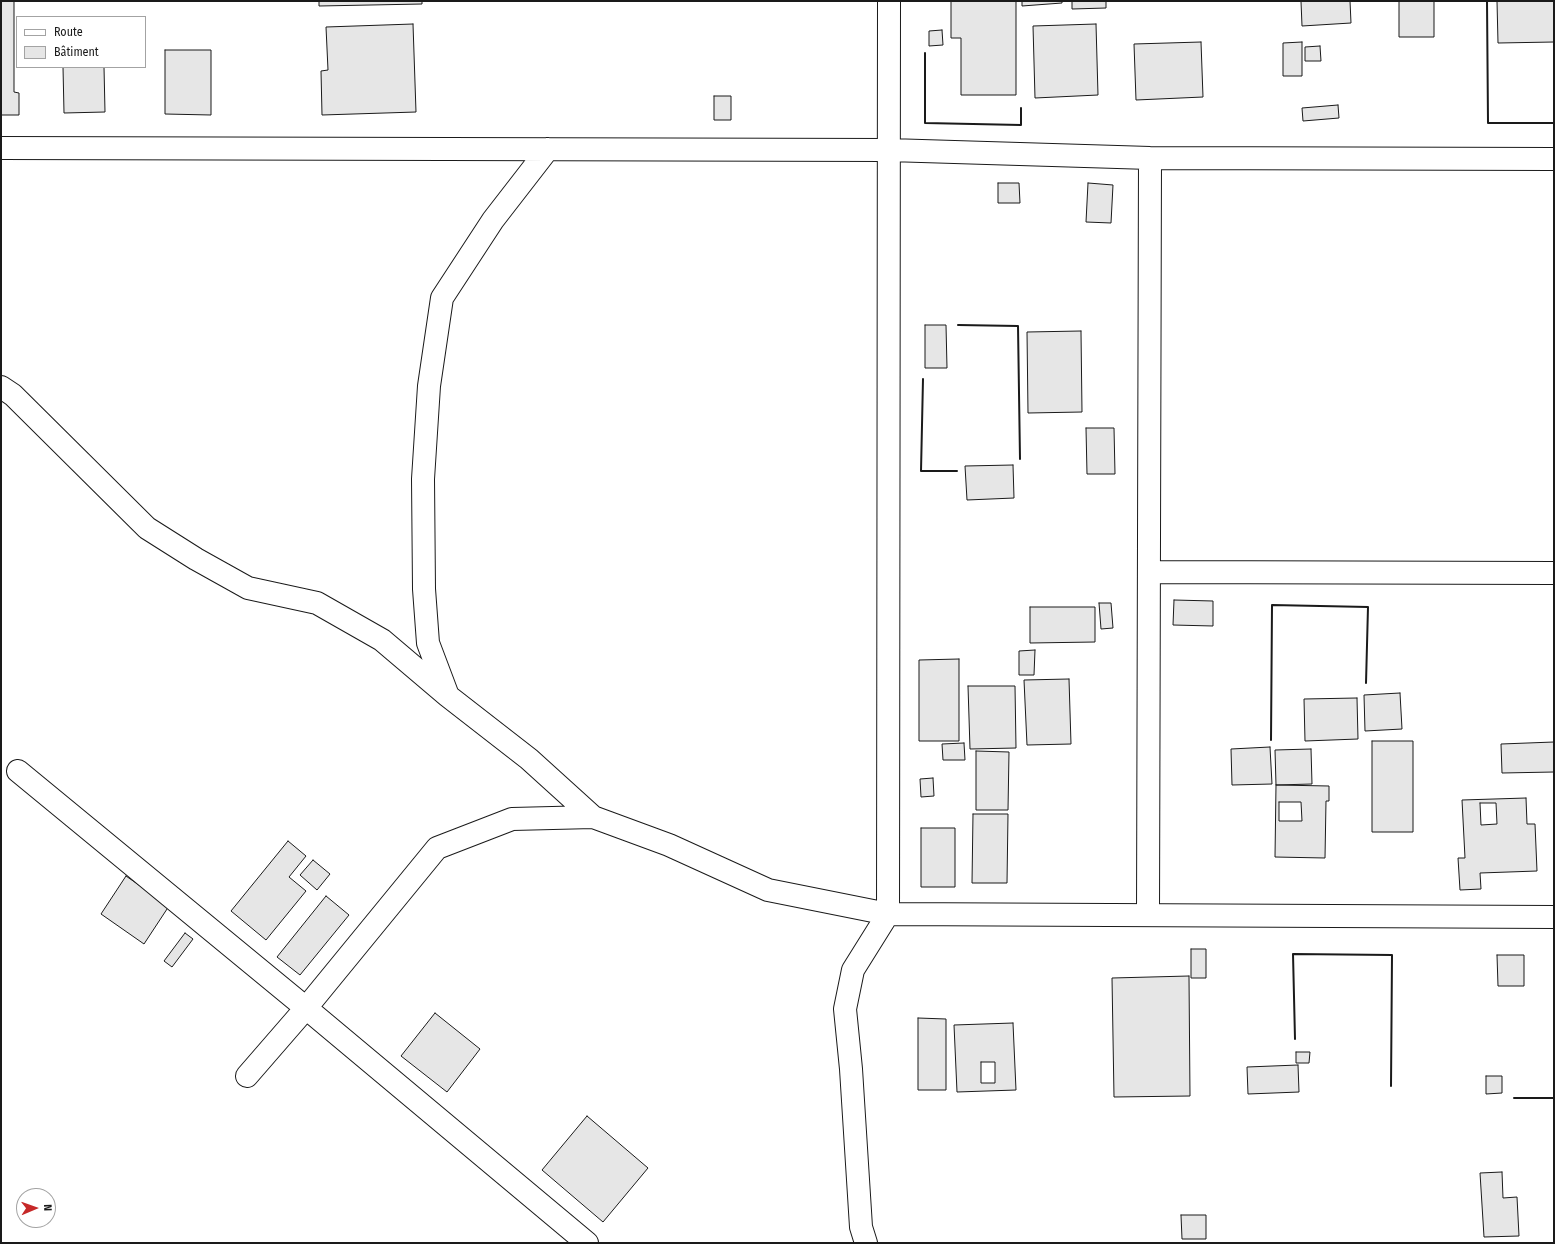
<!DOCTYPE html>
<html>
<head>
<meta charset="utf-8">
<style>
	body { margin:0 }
	#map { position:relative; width:1555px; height:1244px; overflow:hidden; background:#fff; font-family:"Fira Sans Condensed",sans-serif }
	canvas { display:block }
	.frame { position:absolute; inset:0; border:2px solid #1a1a1a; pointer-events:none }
	.legend { position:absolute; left:16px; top:16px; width:130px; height:52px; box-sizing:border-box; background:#fff; border:1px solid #a3a3a3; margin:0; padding:5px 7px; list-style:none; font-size:12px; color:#1a1a1a }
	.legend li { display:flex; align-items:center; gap:8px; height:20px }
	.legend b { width:20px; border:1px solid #a3a3a3 }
	.north { position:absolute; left:16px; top:1188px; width:40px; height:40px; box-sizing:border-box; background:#fff; border:1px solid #a3a3a3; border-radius:50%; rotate:88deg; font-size:11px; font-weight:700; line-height:16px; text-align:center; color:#1a1a1a }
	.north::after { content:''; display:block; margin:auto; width:14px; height:18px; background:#c62828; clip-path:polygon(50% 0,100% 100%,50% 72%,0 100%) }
</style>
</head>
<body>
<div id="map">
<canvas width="1555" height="1244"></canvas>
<div class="frame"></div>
<ul class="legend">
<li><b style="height:5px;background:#fff"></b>Route</li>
<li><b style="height:11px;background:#e6e6e6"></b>Bâtiment</li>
</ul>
<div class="north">N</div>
</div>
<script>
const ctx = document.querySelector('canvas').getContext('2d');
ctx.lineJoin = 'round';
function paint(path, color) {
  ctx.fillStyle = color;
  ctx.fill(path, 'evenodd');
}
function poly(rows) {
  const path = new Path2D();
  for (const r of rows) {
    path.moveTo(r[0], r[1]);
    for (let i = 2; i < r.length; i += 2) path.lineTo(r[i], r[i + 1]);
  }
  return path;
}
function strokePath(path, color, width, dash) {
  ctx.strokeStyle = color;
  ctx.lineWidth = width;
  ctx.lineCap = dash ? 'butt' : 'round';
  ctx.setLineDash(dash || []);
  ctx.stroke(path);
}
const building = poly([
	[1,1,14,1,14,92,19,93,19,115,1,115,1,1],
	[319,1,422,1,422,4,319,6,319,1],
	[951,1,1016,1,1016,95,961,95,961,38,951,38,951,1],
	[1022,1,1062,1,1062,3,1022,6,1022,1],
	[1072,1,1106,1,1106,8,1072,9,1072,1],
	[1301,1,1350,1,1351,23,1302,26,1301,1],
	[1399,1,1434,1,1434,37,1399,37,1399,1],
	[1497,1,1554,1,1554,42,1498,43,1497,1],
	[413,24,416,112,322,115,321,71,328,70,326,27,413,24],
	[1096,24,1098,95,1035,98,1033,26,1096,24],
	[942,30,943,45,929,46,929,31,942,30],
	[1201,42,1203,97,1136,100,1134,44,1201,42],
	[1302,42,1302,76,1283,76,1283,43,1302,42],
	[1320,46,1321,61,1305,61,1305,47,1320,46],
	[165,50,211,50,211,115,165,114,165,50],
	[63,67,104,67,105,112,64,113,63,67],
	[714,96,731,96,731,120,714,120,714,96],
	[1338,105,1339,118,1303,121,1302,108,1338,105],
	[998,183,1019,183,1020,203,998,203,998,183],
	[1088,183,1113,185,1111,223,1086,222,1088,183],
	[925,325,946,325,947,368,925,368,925,325],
	[1081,331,1082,412,1028,413,1027,332,1081,331],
	[1086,428,1114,428,1115,474,1087,474,1086,428],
	[1013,465,1014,498,967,500,965,466,1013,465],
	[1174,600,1213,601,1213,626,1173,625,1174,600],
	[1099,603,1111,603,1113,628,1101,629,1099,603],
	[1030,607,1095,607,1095,642,1030,643,1030,607],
	[1035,650,1034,675,1019,675,1019,651,1035,650],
	[959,659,959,741,919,741,919,660,959,659],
	[1069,679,1071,744,1027,745,1024,680,1069,679],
	[968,686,1015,686,1016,748,970,749,968,686],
	[1400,693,1402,729,1365,731,1364,695,1400,693],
	[1357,698,1358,739,1305,741,1304,699,1357,698],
	[1372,741,1413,741,1413,832,1372,832,1372,741],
	[1554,742,1554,772,1502,773,1501,744,1554,742],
	[964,743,965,760,943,760,942,744,964,743],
	[1270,747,1272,784,1232,785,1231,749,1270,747],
	[1311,749,1312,784,1276,785,1275,750,1311,749],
	[976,751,1009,752,1008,810,976,810,976,751],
	[933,778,934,796,921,797,920,779,933,778],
	[1276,785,1329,786,1329,801,1326,801,1325,858,1275,857,1276,785],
	[1279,802,1301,802,1302,821,1279,821,1279,802],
	[1526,798,1527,824,1535,824,1537,871,1480,873,1481,889,1460,890,1458,858,1465,858,1462,800,1526,798],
	[1480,803,1496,803,1497,824,1481,825,1480,803],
	[973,814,1008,814,1007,883,972,883,973,814],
	[921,828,955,828,955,887,921,887,921,828],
	[288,841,306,856,289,877,306,891,266,940,231,911,288,841],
	[313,860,330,874,317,890,300,875,313,860],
	[126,876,169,906,144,944,101,914,126,876],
	[326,896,349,915,300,975,277,957,326,896],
	[185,933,193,939,172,967,164,961,185,933],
	[1191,949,1206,949,1206,978,1191,978,1191,949],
	[1497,955,1524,955,1524,986,1498,986,1497,955],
	[1189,976,1190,1096,1114,1097,1112,978,1189,976],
	[435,1013,480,1049,447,1092,401,1056,435,1013],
	[918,1018,946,1019,946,1090,918,1090,918,1018],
	[1013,1023,1016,1090,957,1092,954,1025,1013,1023],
	[981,1062,995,1062,995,1083,981,1083,981,1062],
	[1296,1052,1310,1052,1309,1063,1296,1063,1296,1052],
	[1298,1065,1299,1092,1248,1094,1247,1067,1298,1065],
	[1486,1076,1502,1076,1502,1093,1486,1094,1486,1076],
	[587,1116,648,1168,603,1222,542,1170,587,1116],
	[1502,1172,1503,1198,1517,1197,1519,1236,1484,1237,1480,1173,1502,1172],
	[1181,1215,1206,1215,1206,1239,1182,1239,1181,1215]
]);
const minor = poly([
	[1,148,889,150,1150,158,1554,159],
	[548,149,493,220,442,298,429,386,423,479,424,589,428,643,448,696,529,759,593,817],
	[1,387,13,395,147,528,196,559,248,588,317,603,382,640,448,696],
	[1149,572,1554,573],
	[18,771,306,1008,587,1243],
	[1148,915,1150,158],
	[247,1076,306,1008,437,848,512,819,593,817,669,845,768,890,888,914,1554,917],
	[866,1243,861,1227,851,1069,845,1009,853,970,888,914,889,1]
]);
const wall = poly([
	[1487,1,1488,123,1554,123],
	[925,53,925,123,1021,125,1021,108],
	[958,325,1018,326,1020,459],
	[923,379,921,471,957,471],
	[1271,740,1272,605,1368,607,1366,683],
	[1295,1039,1293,954,1392,955,1391,1086],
	[1514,1098,1554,1098]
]);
paint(building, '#e6e6e6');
strokePath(building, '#1a1a1a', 1);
strokePath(minor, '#1a1a1a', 24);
strokePath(minor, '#fff', 22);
strokePath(wall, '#1a1a1a', 2);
</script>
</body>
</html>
